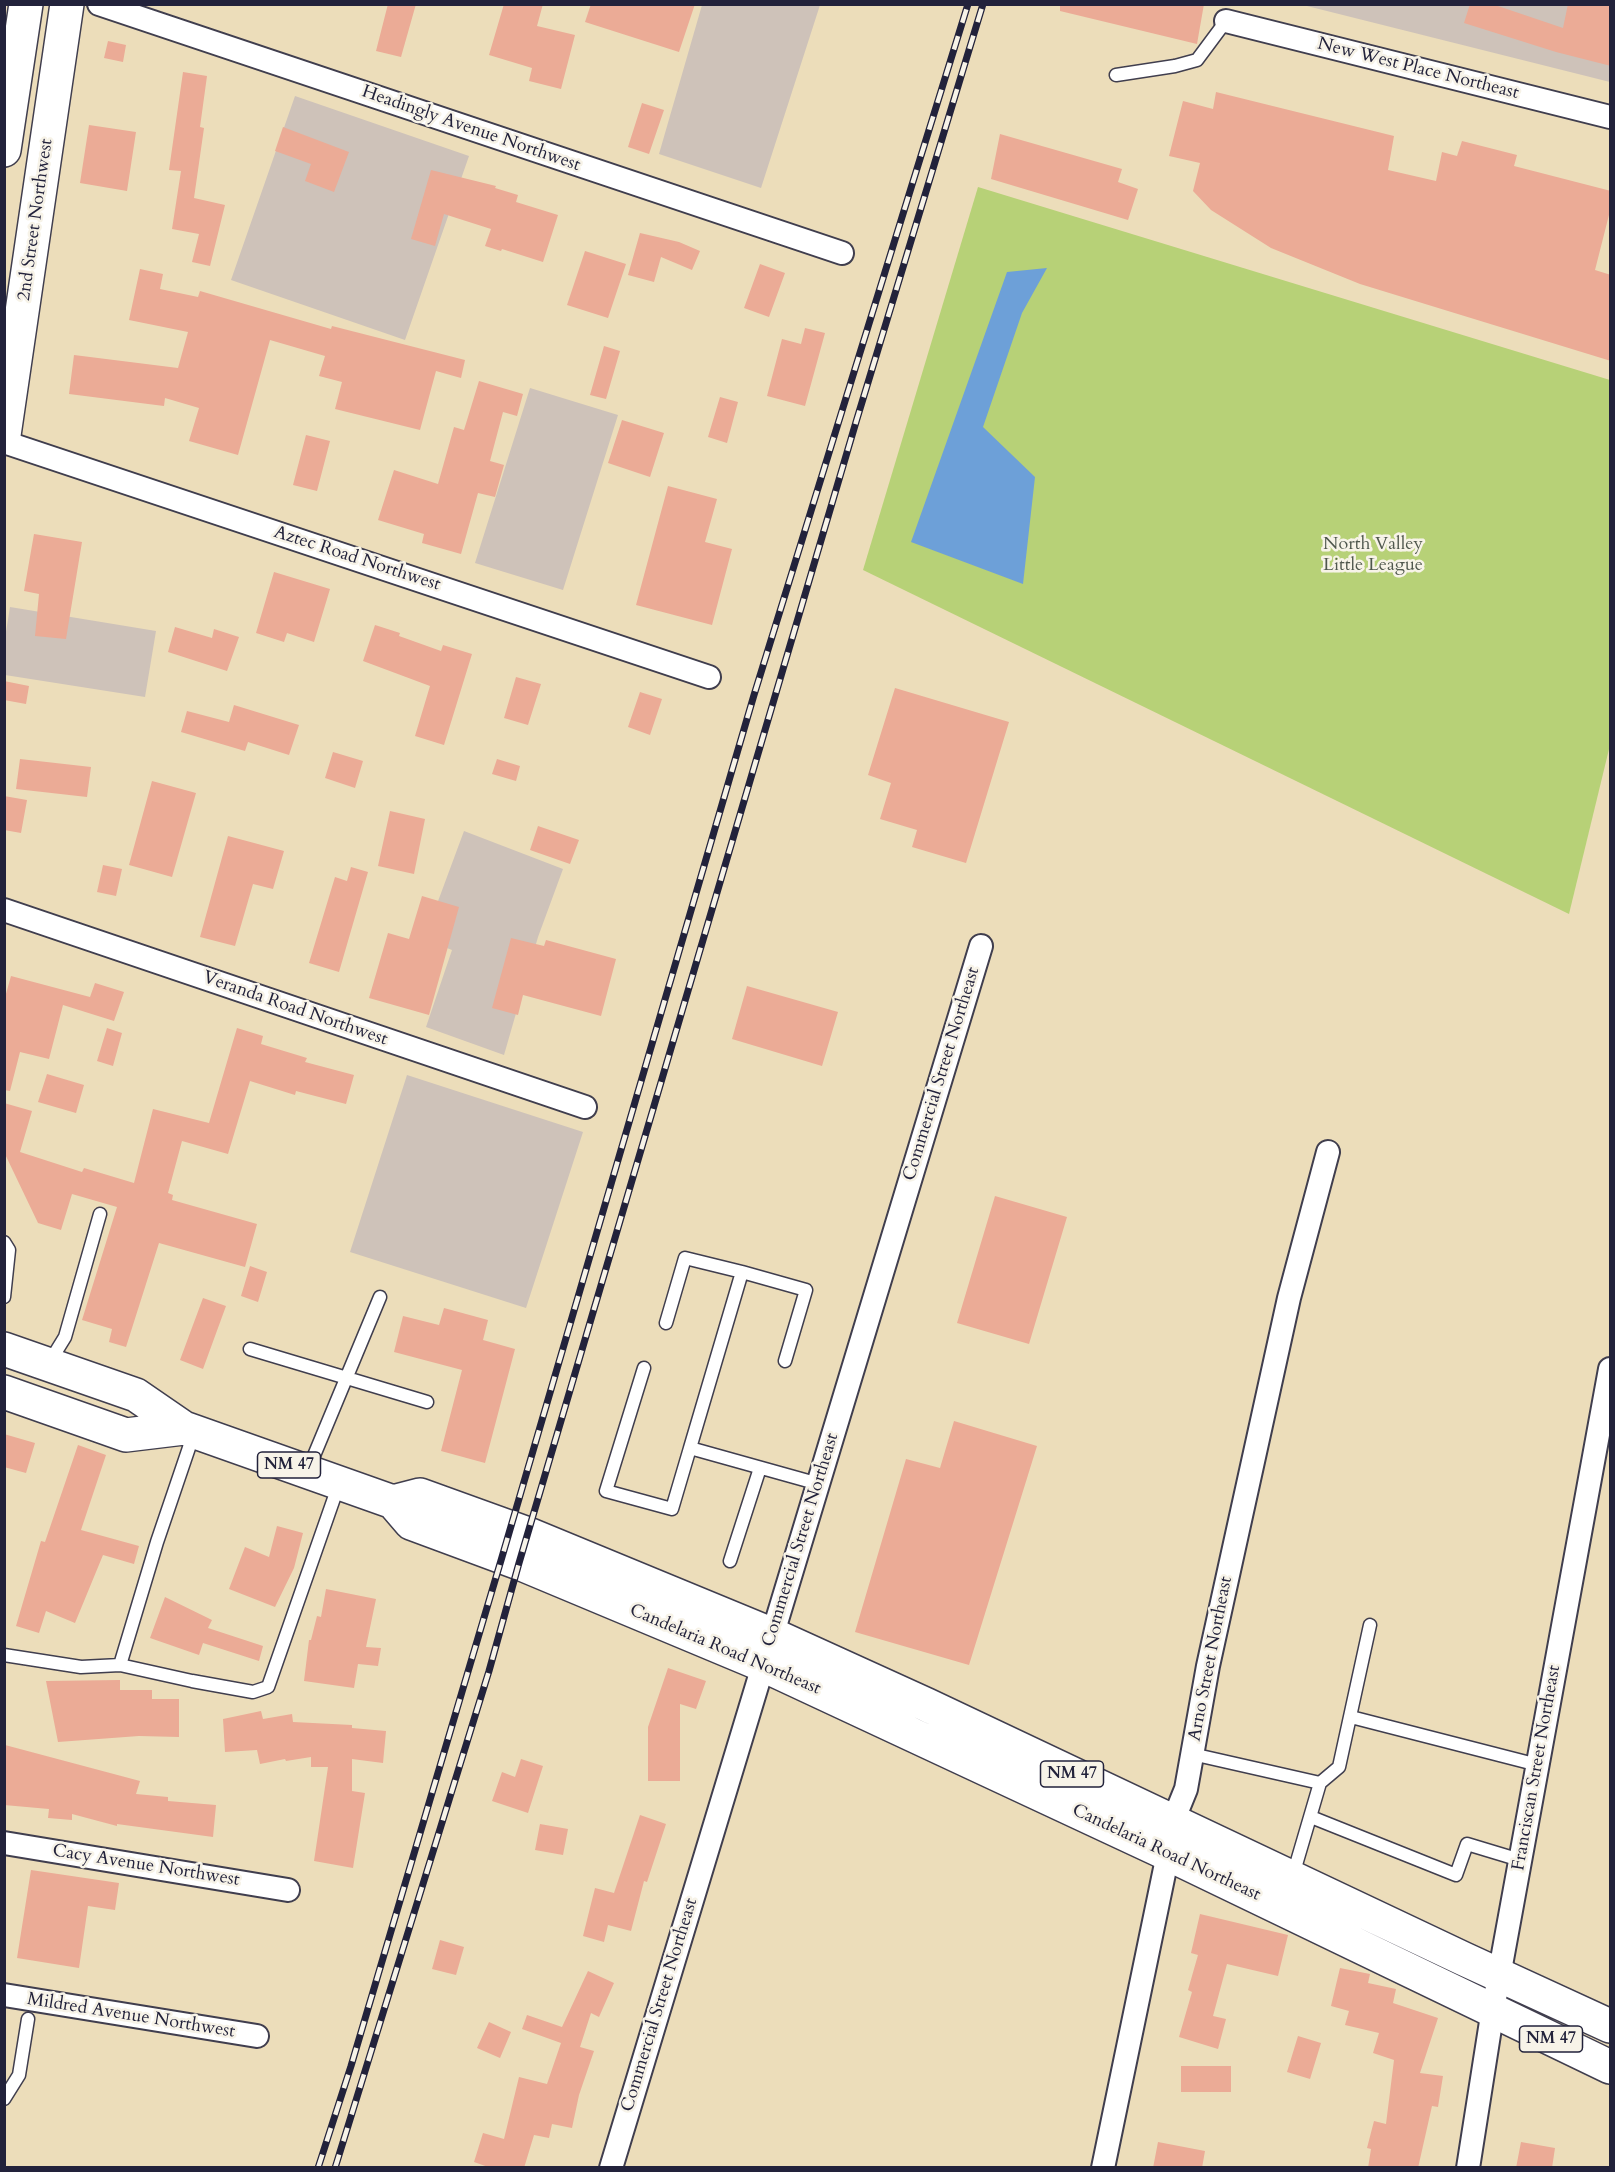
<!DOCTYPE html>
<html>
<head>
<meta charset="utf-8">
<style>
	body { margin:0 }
	#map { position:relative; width:1615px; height:2172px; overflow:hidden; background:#ecddba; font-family:Cardo,serif }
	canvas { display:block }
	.frame { position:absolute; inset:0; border:6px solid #22223b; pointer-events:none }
</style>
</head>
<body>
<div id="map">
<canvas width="1615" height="2172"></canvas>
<div class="frame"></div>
</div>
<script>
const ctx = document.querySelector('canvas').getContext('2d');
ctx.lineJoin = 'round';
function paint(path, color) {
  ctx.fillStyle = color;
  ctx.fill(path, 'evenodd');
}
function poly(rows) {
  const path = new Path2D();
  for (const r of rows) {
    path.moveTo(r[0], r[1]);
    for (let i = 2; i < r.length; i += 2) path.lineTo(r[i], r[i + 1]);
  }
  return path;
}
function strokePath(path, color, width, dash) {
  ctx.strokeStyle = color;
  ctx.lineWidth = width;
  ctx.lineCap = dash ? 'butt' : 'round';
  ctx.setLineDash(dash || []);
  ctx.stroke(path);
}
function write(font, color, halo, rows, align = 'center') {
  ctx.font = font + ' Cardo,serif';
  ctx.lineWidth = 5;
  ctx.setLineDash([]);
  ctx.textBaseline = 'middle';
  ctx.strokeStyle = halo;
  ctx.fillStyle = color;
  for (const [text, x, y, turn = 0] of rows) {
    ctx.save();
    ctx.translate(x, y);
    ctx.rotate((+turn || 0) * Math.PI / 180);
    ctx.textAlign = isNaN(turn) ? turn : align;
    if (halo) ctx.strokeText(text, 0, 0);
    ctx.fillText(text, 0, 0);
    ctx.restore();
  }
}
const industrial = poly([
	[702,5,820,5,761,188,659,154],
	[1303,5,1610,5,1610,82],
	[295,96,469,156,405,340,231,280],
	[530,388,618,415,563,590,475,563],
	[10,607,156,631,145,697,5,675,5,638],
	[464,831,563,869,538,937,504,1055,426,1027,452,950,424,939],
	[407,1075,583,1132,526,1308,350,1252]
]);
const green = poly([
	[978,187,1610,380,1610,745,1569,914,863,570]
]);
const water = poly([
	[1047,268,1022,313,983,427,1035,477,1023,584,911,542,1007,272]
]);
const building = poly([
	[388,4,416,4,401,57,376,51],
	[504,4,543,4,537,26,575,35,561,89,529,81,532,68,489,55],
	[591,4,695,4,679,52,585,22],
	[1060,4,1204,4,1197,44,1060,11],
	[1470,4,1492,4,1563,28,1568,4,1611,4,1611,66,1556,52,1464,23],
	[108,41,126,45,123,62,104,58],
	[183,72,207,76,200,127,204,128,194,198,225,205,210,266,192,262,199,234,172,229,181,171,169,170],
	[1216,92,1394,136,1388,170,1436,181,1442,152,1457,156,1462,141,1517,155,1514,166,1611,191,1611,207,1595,270,1611,275,1611,361,1360,284,1271,248,1211,210,1193,191,1200,163,1169,156,1183,101,1213,109],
	[642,103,664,110,649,154,628,147],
	[89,125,136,132,127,191,80,183],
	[283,127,349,152,334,192,305,181,311,164,275,151],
	[1000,134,1122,169,1118,182,1138,189,1128,220,991,179],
	[431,170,496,186,495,188,518,195,516,202,558,215,543,262,502,249,501,251,485,246,491,229,444,214,435,246,411,239],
	[640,233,679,242,700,251,692,270,661,257,654,282,628,275],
	[585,251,626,264,608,318,567,305],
	[760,264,785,273,769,317,744,308],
	[140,269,163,274,160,289,198,297,200,291,331,329,332,326,465,360,461,378,436,371,420,430,335,409,342,382,319,376,325,356,270,340,238,455,189,441,199,408,165,398,164,406,69,394,74,355,178,368,188,332,129,320],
	[805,328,825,333,805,406,767,396,782,339,801,344],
	[604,346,620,351,606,399,590,395],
	[479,381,523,394,517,416,503,412,490,461,504,465,495,497,478,493,461,554,422,543,424,534,378,520,394,470,438,484,454,427,464,430],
	[720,397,738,402,727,443,708,437],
	[622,420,664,433,650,477,608,463],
	[306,435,330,441,317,491,293,485],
	[668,486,717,499,705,542,732,549,712,625,636,605],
	[34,534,82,542,66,639,35,636,39,594,24,591],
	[274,572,330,589,314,642,287,633,284,642,256,633],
	[375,625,400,633,399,636,441,651,443,645,472,654,444,745,415,736,430,686,363,661],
	[175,627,212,638,214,629,239,637,227,671,168,652],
	[516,677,541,684,528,725,504,718],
	[4,681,29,686,26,704,4,700],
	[895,688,1009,722,966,863,912,847,917,830,880,819,891,783,868,775],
	[640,692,662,699,650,735,628,727],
	[234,705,299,725,289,755,248,742,245,751,181,732,187,711,229,722],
	[333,752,363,761,355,788,325,778],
	[20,759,91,767,87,797,16,789],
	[497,759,520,766,516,781,492,774],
	[152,781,196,793,172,877,129,865],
	[4,796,27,800,21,833,4,830],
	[390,811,425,819,414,874,378,866],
	[538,826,579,840,570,864,530,850],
	[228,836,284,851,273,889,253,884,235,946,200,937],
	[103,865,122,869,116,896,97,892],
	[351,867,368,872,339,972,309,963,335,877,347,881],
	[422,896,459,907,429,1015,369,998,388,933,409,939],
	[511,938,544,946,546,940,616,959,601,1016,523,995,518,1015,492,1008],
	[11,976,90,997,95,983,124,992,114,1021,63,1005,49,1059,20,1052,10,1091,4,1090,4,1001],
	[747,986,838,1012,822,1066,732,1039],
	[107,1028,122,1033,113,1066,97,1061],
	[237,1028,263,1036,261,1044,307,1058,305,1062,354,1075,346,1104,296,1091,295,1095,250,1081,228,1154,182,1141,168,1193,173,1195,172,1200,257,1224,245,1267,159,1243,126,1347,109,1342,112,1329,82,1320,117,1207,72,1194,61,1230,38,1223,4,1152,4,1103,32,1111,20,1152,82,1172,84,1168,134,1183,153,1109,209,1123],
	[47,1074,84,1085,76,1113,38,1102],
	[995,1196,1067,1217,1029,1344,957,1323],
	[250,1266,267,1272,258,1302,241,1296],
	[203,1298,226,1306,203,1369,180,1360],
	[444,1308,488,1320,483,1340,515,1349,485,1463,441,1451,462,1370,394,1352,403,1316,439,1325],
	[954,1421,1037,1446,969,1665,855,1632,906,1459,940,1468],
	[4,1434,35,1443,26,1473,4,1467],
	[78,1445,106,1455,81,1530,139,1546,134,1564,103,1555,75,1623,46,1611,39,1633,16,1626,41,1541,45,1542],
	[277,1526,303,1533,294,1568,275,1607,229,1589,245,1547,269,1557],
	[326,1589,376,1599,366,1647,381,1648,378,1666,358,1664,354,1688,304,1681,309,1640,311,1640,317,1616,321,1617],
	[165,1597,212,1620,208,1628,263,1646,259,1661,203,1643,199,1655,150,1638],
	[668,1668,706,1681,696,1709,680,1704,680,1781,648,1781,648,1727],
	[120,1680,120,1690,152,1690,152,1699,179,1699,179,1737,139,1736,58,1742,46,1681],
	[261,1711,263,1719,292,1714,293,1722,352,1725,352,1728,386,1731,383,1763,352,1759,352,1791,365,1793,353,1868,314,1861,328,1767,311,1767,311,1757,286,1761,285,1759,260,1764,257,1750,225,1752,223,1719],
	[5,1745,140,1781,136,1794,168,1797,168,1801,216,1805,213,1837,117,1824,117,1826,72,1814,72,1820,48,1818,49,1809,4,1805],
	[521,1759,543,1766,528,1813,492,1801,502,1772,515,1777],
	[640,1815,666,1824,647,1882,644,1881,631,1931,608,1925,604,1942,583,1936,595,1888,614,1893],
	[540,1824,568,1829,563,1855,535,1850],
	[31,1870,119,1883,115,1910,88,1906,79,1968,17,1958],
	[1200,1914,1288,1935,1278,1976,1227,1964,1213,2016,1226,2019,1218,2049,1179,2037,1192,1992,1188,1990,1198,1955,1191,1953],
	[440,1940,464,1947,456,1975,432,1969],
	[1340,1968,1370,1974,1368,1983,1396,1989,1393,2003,1438,2018,1420,2073,1443,2076,1438,2107,1432,2106,1418,2168,1368,2168,1371,2149,1367,2148,1374,2121,1386,2124,1394,2060,1373,2053,1379,2033,1345,2025,1349,2011,1331,2006],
	[588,1971,614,1983,599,2017,591,2013,580,2047,594,2051,579,2095,572,2128,552,2124,549,2138,534,2135,524,2168,491,2168,474,2162,483,2133,504,2139,519,2077,547,2084,561,2043,522,2029,527,2015,562,2027],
	[489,2022,511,2032,500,2058,477,2048],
	[1298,2036,1321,2043,1310,2079,1287,2072],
	[1181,2066,1231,2066,1231,2092,1181,2092],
	[1158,2142,1205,2151,1202,2168,1153,2168],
	[1521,2142,1555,2148,1552,2168,1516,2168]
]);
const service = poly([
	[1116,75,1175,66,1197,60,1226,21],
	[4,1242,9,1250,4,1297],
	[666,1323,685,1258,742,1272],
	[250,1349,427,1402],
	[785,1361,806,1290,742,1272,690,1448,819,1484],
	[49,1363,65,1337,100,1214],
	[644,1368,606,1491,672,1509,690,1448],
	[308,1470,380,1297],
	[730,1561,760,1468],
	[4,1655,81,1667,120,1665,192,1681,253,1692,268,1687,339,1484],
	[120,1665,157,1542,194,1433],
	[1351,1717,1538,1765],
	[1192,1754,1320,1783,1293,1875],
	[1320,1783,1339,1767,1370,1625],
	[1311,1817,1456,1875,1467,1844,1520,1860],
	[4,2099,19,2075,28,2019]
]);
const minor = poly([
	[99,4,842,253],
	[1226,21,1610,117],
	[4,442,709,677],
	[4,910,585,1107],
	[4,1843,288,1890],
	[4,1995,257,2036],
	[611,2168,981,946],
	[1103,2168,1168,1854,1173,1821,1186,1789,1208,1666,1289,1298,1328,1152],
	[1468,2168,1493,2009,1610,1369]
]);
const primary = poly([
	[4,150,26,4],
	[4,435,67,4],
	[4,1349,136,1395,184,1428,393,1502,411,1523,519,1563,763,1665,1168,1854,1610,2067],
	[4,1392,126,1435,184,1428],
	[393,1502,420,1495,528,1534,773,1635,927,1705,1464,1959,1610,2026]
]);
const rail = poly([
	[318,2168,351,2066,502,1557,754,695,968,4],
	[335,2168,489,1671,519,1563,856,422,983,4]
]);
const shields = [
	[289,1465,63],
	[1072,1774,63],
	[1551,2039,63]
];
const shieldNames = [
	["NM 47",289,1465],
	["NM 47",1072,1774],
	["NM 47",1551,2039]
];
const streetNames = [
	["New West Place Northeast",1418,69,14],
	["Headingly Avenue Northwest",471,129,19],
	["2nd Street Northwest",36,220,-82],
	["Aztec Road Northwest",357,559,18],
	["Veranda Road Northwest",295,1009,19],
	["Commercial Street Northeast",942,1074,-73],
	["Commercial Street Northeast",801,1540,-73],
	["Candelaria Road Northeast",725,1650,23],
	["Arno Street Northeast",1211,1659,-79],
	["Franciscan Street Northeast",1537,1768,-80],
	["Candelaria Road Northeast",1166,1853,25],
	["Cacy Avenue Northwest",146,1866,9],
	["Commercial Street Northeast",660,2005,-73],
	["Mildred Avenue Northwest",131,2016,9]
];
const parkNames = [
	["North Valley",1373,545],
	["Little League",1373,566]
];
paint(industrial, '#cec2b9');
paint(green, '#b7d177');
paint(water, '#6da0d8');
paint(building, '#ebab96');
strokePath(service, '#403e4e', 15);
strokePath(minor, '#403e4e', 26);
strokePath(primary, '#403e4e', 36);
strokePath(service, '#fff', 12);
strokePath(minor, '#fff', 22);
strokePath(primary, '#fff', 33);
strokePath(rail, '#22223b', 7);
strokePath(rail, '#f7f3e8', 4.5, [14]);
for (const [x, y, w] of shields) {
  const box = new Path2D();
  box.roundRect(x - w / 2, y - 13, w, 26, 4.5);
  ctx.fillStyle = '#f7f3e8';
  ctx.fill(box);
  strokePath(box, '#22223b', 1.5);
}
write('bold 16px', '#22223b', null, shieldNames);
write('18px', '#22223b', '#f7f3e8', streetNames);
write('18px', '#4f574d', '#f7f3e8', parkNames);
</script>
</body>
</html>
